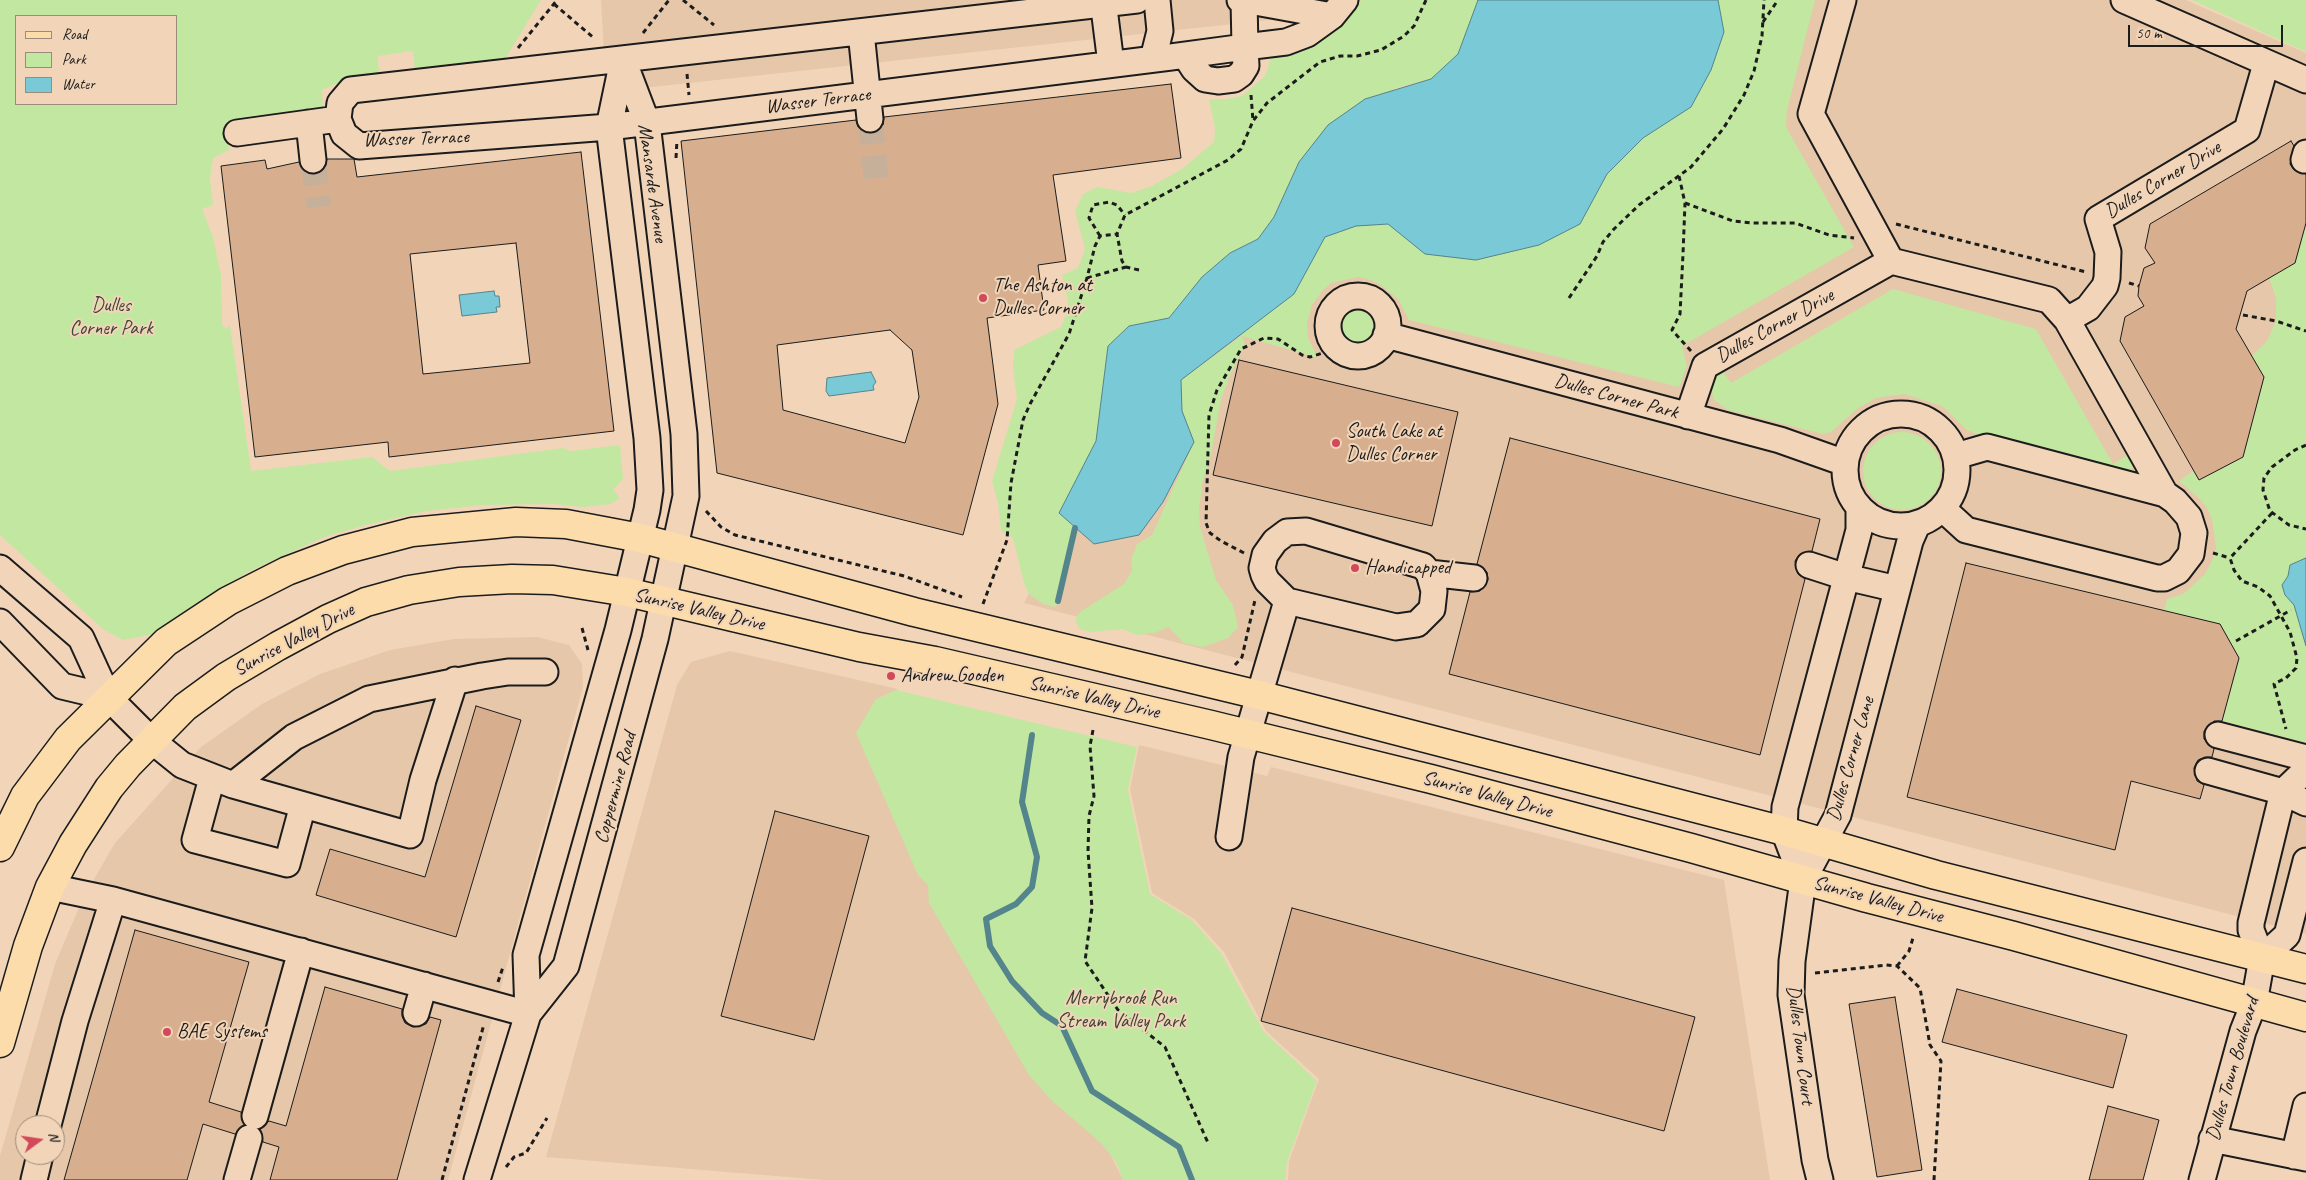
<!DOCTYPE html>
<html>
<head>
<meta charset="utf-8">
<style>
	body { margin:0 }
	#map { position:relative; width:2306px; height:1180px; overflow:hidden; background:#f2d5b9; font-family:Caveat,sans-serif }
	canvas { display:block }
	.legend { position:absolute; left:15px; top:15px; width:162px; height:90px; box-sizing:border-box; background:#f2d5b9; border:1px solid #9c8b7a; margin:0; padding:6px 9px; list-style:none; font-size:15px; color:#1c1c1c }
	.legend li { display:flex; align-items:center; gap:10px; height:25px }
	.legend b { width:25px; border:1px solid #9c8b7a }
	.north { position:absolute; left:15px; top:1115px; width:50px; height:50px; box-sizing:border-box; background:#f2d5b9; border:1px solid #9c8b7a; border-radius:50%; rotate:76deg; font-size:14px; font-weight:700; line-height:20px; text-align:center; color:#1c1c1c }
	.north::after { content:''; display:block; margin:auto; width:18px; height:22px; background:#d1495b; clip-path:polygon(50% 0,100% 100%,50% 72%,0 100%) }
	.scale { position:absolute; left:2128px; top:25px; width:155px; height:22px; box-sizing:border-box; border:2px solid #1c1c1c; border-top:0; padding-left:6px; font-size:15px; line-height:18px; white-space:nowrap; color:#1c1c1c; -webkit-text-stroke:4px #f2d5b9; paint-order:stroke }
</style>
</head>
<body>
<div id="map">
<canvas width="2306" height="1180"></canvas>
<ul class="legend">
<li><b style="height:6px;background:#fddcac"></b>Road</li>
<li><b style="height:14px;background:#c2e7a1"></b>Park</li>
<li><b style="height:14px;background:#7ac9d7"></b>Water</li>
</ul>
<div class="north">N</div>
<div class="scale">50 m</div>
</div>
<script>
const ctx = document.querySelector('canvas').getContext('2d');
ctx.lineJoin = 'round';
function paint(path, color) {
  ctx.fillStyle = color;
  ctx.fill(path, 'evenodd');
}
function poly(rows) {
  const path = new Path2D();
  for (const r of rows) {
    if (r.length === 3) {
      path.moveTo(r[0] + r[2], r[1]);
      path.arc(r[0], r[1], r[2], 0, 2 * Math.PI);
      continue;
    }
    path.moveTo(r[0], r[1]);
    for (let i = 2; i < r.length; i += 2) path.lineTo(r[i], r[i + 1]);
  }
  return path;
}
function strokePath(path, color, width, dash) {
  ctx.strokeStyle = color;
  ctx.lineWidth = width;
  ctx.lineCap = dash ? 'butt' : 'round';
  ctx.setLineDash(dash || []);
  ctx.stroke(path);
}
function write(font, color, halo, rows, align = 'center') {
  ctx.font = font + ' Caveat,sans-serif';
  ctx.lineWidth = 4;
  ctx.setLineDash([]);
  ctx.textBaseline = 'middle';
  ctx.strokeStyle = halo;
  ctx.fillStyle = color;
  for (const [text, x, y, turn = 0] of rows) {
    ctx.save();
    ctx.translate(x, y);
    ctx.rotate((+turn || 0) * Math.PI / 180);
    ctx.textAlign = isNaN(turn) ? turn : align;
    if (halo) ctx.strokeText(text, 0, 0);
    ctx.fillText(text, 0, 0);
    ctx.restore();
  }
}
const built = poly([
	[601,0,1454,0,606,92],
	[1588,0,2186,0,2306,53,2306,934,1024,603,1143,368],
	[537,637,569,645,582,664,583,687,448,1180,0,1180,0,1156,55,964,83,898,115,843,201,747,262,704,320,674,390,650,454,639],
	[25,1125,55,1125,55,1155,25,1155],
	[730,651,898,689,877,699,859,731,931,883,1104,1141,1123,1180,823,1180,546,1157,677,685,691,662],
	[1139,745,1267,776,1271,767,1724,880,1770,1180,1288,1180,1289,1161,1319,1079,1266,1031,1224,952,1194,919,1152,893,1130,789]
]);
const green = poly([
	[0,0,541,0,503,62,415,74,413,51,378,56,379,77,349,78,322,90,323,111,227,129,229,150,213,158,210,178,213,205,202,209,213,237,221,275,222,324,226,329,230,325,251,471,372,457,390,471,563,448,570,451,620,445,623,479,613,490,620,498,610,504,584,507,554,504,482,505,426,511,366,525,324,537,250,571,194,605,154,634,123,640,104,630,0,535],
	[16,16,176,16,176,104,16,104],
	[1361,0,1478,0,1459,54,1431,79,1396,88,1299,162,1274,217,1258,239,1230,253,1202,277,1169,318,1129,326,1108,346,1096,441,1060,513,1075,528,1056,607,1043,604,1029,594,1024,583,1013,538,1001,531,998,503,992,481,1017,399,1013,368,1014,350,1061,327,1066,315,1068,301,1062,275,1078,268,1085,249,1075,211,1083,194,1097,187,1131,193,1152,186,1182,169,1214,142,1215,128,1209,99,1225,99,1242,96,1265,76,1273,52,1307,46,1333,32,1356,8],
	[1718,0,1815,0,1787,110,1786,127,1854,247,1682,346,1687,366,1679,387,1409,320,1399,300,1381,285,1371,280,1358,277,1331,283,1323,290,1312,305,1307,323,1308,338,1318,358,1242,336,1245,345,1230,375,1221,400,1209,465,1203,480,1199,509,1200,527,1216,580,1233,605,1238,627,1228,638,1203,647,1183,643,1169,627,1154,633,1136,635,1123,629,1090,632,1080,629,1075,620,1080,612,1124,584,1132,571,1131,560,1137,544,1152,535,1194,442,1182,411,1181,380,1241,336,1240,335,1293,294,1325,237,1356,226,1388,224,1425,254,1476,260,1580,224,1607,174,1643,138,1691,107,1724,32],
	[2192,0,2306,0,2306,52],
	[2306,223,2306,558,2301,559,2288,576,2285,595,2294,605,2306,646,2306,743,2222,721,2239,657,2220,624,2164,611,2167,599,2183,594,2205,574,2211,563,2216,548,2212,519,2207,508,2200,499,2179,481,2193,471,2199,480,2243,457,2264,377,2252,356,2267,341,2276,321,2276,298,2269,278,2295,263],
	[1893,289,2036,329,2113,464,2128,455,2134,460,2132,468,2126,473,2119,472,1976,434,1966,429,1942,406,1904,394,1876,398,1858,408,1831,432,1823,434,1728,410,1713,399,1711,383,1718,373,1723,371,1731,383],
	[1357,326,16],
	[1902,471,39],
	[896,690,1137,747,1128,790,1150,894,1192,920,1221,953,1264,1032,1317,1081,1287,1162,1285,1180,1123,1180,1116,1162,1101,1143,1050,1099,1029,1075,929,903,928,885,918,875,856,733,875,700]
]);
const water = poly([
	[1478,0,1718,0,1724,32,1711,70,1691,107,1643,138,1607,174,1580,224,1539,245,1476,260,1425,254,1388,224,1356,226,1325,237,1294,294,1181,380,1182,411,1194,442,1163,502,1139,535,1094,544,1059,513,1096,441,1108,346,1129,326,1169,318,1202,277,1230,253,1258,239,1274,217,1299,162,1328,125,1365,99,1431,79,1458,54,1478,0],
	[494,291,495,296,499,296,500,307,496,307,497,312,462,316,459,295,494,291],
	[871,372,876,382,873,386,874,390,829,396,826,391,827,378,871,372],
	[2306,558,2306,646,2294,605,2285,595,2282,585,2288,576,2290,565,2306,558]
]);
const stream = poly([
	[1058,601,1075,528],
	[1032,735,1022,802,1037,857,1032,887,1016,904,986,919,990,946,1012,981,1042,1013,1062,1026,1092,1091,1179,1147,1192,1180]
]);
const building = poly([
	[1171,84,1181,158,1053,175,1066,261,1038,265,1044,310,987,318,998,404,963,535,717,473,681,141,856,120,858,127,864,132,872,133,883,125,884,117,1171,84],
	[890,330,912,350,919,397,905,443,783,410,777,345,890,330],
	[2291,141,2294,146,2290,164,2294,170,2306,174,2306,223,2295,263,2247,291,2236,329,2264,377,2243,457,2199,480,2120,341,2125,317,2144,306,2138,296,2139,286,2144,268,2155,263,2145,248,2150,224,2291,141],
	[581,152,614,431,389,457,388,442,255,457,221,166,265,160,267,169,299,162,307,173,314,174,322,171,327,159,354,159,357,177,581,152],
	[516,243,530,363,423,374,410,254,516,243],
	[1239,360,1458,412,1432,526,1213,475,1239,360],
	[1510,438,1820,519,1812,551,1800,554,1795,561,1798,574,1805,579,1760,755,1449,674,1470,592,1480,591,1488,580,1487,572,1477,564,1510,438],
	[1966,563,2220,624,2239,658,2222,721,2214,721,2204,731,2204,739,2214,749,2212,757,2205,757,2198,760,2194,768,2197,781,2204,785,2200,799,2131,781,2115,850,1907,797,1966,563],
	[476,706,521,720,456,937,316,895,330,849,425,877,476,706],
	[775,811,869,836,814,1040,721,1016,775,811],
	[1292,908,1695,1017,1664,1131,1261,1021,1292,908],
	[135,930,249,962,209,1102,241,1112,244,1125,235,1134,203,1124,187,1180,64,1180,135,930],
	[325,987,402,1009,402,1016,405,1023,413,1027,426,1024,430,1017,441,1020,397,1180,270,1180,279,1147,263,1142,260,1129,269,1121,286,1126,325,987],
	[1957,989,2127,1035,2113,1088,1942,1042,1957,989],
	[1895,997,1922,1170,1877,1177,1849,1004,1895,997],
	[2108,1106,2159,1120,2143,1180,2089,1180,2108,1106]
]);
const minorTunnel = poly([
	[870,119,876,178],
	[313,160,319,207]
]);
const path = poly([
	[683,0,714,25],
	[554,4,595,39],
	[1763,22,1778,0],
	[643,33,669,0],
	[518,48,557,0],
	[687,74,689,95],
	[1251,95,1253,121],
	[676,158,677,140],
	[1679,176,1685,203,1683,254,1680,314,1672,330,1691,351],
	[1685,203,1733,221,1752,223,1795,223,1829,235,1854,238],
	[1896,224,2086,272],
	[1100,236,1089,218,1093,205,1109,202,1117,205,1125,215],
	[1139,270,1126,267,1122,261,1117,234,1125,215,1228,160,1241,149,1253,121,1267,103,1320,62,1340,56,1357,56,1381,50,1404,36,1414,26,1426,0],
	[1087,278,1126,267],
	[2129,283,2139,286],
	[1569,298,1597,256,1603,242,1614,229,1639,205,1691,167,1723,129,1744,95,1754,71,1762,36,1764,0],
	[2243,315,2276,321,2306,331],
	[2306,445,2295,450,2272,467,2264,478,2263,490,2270,511,2289,525,2306,529],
	[706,511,721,527,735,535,904,576,962,597],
	[2272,513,2230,558,2234,570,2242,581,2258,587,2270,596,2290,632,2297,658,2296,668,2286,678,2274,684,2286,729],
	[1244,553,1221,541,1210,533,1206,523,1209,415,1217,390,1241,349,1264,338,1278,339,1302,355,1310,357,1323,353],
	[2213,553,2230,558],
	[983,604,1007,540,1011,483,1023,420,1030,404,1069,334,1087,278,1095,246,1100,236,1117,234],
	[582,628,588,650],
	[2236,641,2291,610],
	[1235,665,1242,657,1255,600],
	[1093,730,1090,746,1094,796,1089,816,1088,851,1092,908,1085,961,1118,1010,1165,1047,1209,1145],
	[1897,966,1909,951,1913,938],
	[1815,973,1886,965,1897,966,1920,988,1930,1045,1941,1061,1934,1180],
	[498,982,503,967],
	[506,1167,514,1157,526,1153,547,1118],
	[442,1180,484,1024]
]);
const minor = poly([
	[1103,0,1111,64],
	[1137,0,351,90,340,103,338,119,344,134,359,146,609,127,1171,57,1245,47,1244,0,1240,0],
	[1244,0,1332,16],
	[1843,0,1811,114,1891,261,2049,300,2067,320],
	[2124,0,2306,80],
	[861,32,870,119],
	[1185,55,1194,69,1205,79,1218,81,1234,79,1241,74,1246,66,1245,47,1286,42,1307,34,1332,16,1345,0],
	[1153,59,1160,31,1157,0],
	[309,123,313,160],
	[237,133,338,119],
	[2304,160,2306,153],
	[1358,326,30],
	[1386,335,1780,440,1845,463],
	[1901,470,56],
	[1688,416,1705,366,1891,261],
	[2165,494,2067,320,2088,308,2105,286,2107,278,2108,252,2098,219,2247,130,2266,64],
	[1943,509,1966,530,2157,578,2164,578,2178,571,2191,554,2194,533,2189,517,2175,501,2165,494,1987,447,1956,456],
	[1306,531,1423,566,1429,573,1434,591,1432,609,1417,624,1396,627,1287,601,1267,581,1264,575,1262,568,1265,555,1275,541,1287,532,1306,531],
	[1809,565,1846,577,1897,589],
	[0,568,81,638,108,697,151,740,182,765,233,785,410,835,423,780,455,680],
	[1429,573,1474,578],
	[0,622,62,686,108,697],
	[2218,735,2306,758],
	[2208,771,2283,792,2306,803],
	[212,778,195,840,287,864,303,805],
	[233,785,294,737,369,699,482,676,508,672,545,672],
	[1229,837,1241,757,1287,601],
	[1803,880,1784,831,1785,807,1859,530,1859,508],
	[113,900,528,1014],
	[2262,958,2251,930,2251,923,2283,792,2306,770],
	[2262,958,2287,935,2306,861],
	[416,1013,424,985],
	[528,1014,566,966,655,639,686,496,684,434,647,123,623,60],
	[255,1116,301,951],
	[48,1125,75,1021,113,900,50,887],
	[2212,1139,2306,1158],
	[2294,1156,2306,1106],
	[34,1180,40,1155],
	[237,1180,249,1138],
	[477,1180,528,1014,526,955,618,630,647,510,650,490,647,438,609,127,623,60],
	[1820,1180,1815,1160,1791,995,1792,961,1803,880,1838,815,1910,541,1917,525],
	[2202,1180,2243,1031,2254,1003,2262,958]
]);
const major = poly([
	[0,847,25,796,68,739,166,642,228,601,287,571,343,550,412,532,516,522,566,524,640,538,914,612,1259,695,1784,831,1936,875,2306,969],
	[0,1043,28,946,50,887,73,844,109,788,128,765,185,707,226,677,278,646,328,619,366,602,409,590,459,582,512,579,553,580,627,592,859,647,935,661,1211,725,1431,779,1691,848,1867,898,2014,936,2306,1017]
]);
const markers = [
	[983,298,5,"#d1495b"],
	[1336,443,5,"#d1495b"],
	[1355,568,5,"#d1495b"],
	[891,676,5,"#d1495b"],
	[167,1032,5,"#d1495b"]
];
const streetNames = [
	["Wasser Terrace",818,101,-7],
	["Wasser Terrace",416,139,-2],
	["Dulles Corner Drive",2163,180,-31],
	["Mansarde Avenue",652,183,82],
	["Dulles Corner Drive",1775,326,-29],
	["Dulles Corner Park",1616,397,15],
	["Sunrise Valley Drive",699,610,13],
	["Sunrise Valley Drive",294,640,-28],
	["Sunrise Valley Drive",1094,698,13],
	["Dulles Corner Lane",1851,759,-74],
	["Coppermine Road",616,788,-75],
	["Sunrise Valley Drive",1487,795,15],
	["Sunrise Valley Drive",1878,900,15],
	["Dulles Town Court",1800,1045,83],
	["Dulles Town Boulevard",2233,1069,-74]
];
const poiNames = [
	["The Ashton at",993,286],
	["Dulles Corner",993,309],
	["South Lake at",1346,432],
	["Dulles Corner",1346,455],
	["Handicapped",1365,568],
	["Andrew Gooden",901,676],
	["BAE Systems",177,1032]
];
const parkNames = [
	["Dulles",111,306],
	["Corner Park",111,329],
	["Merrybrook Run",1121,999],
	["Stream Valley Park",1121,1022]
];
paint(built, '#e6c7a9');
paint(green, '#c2e7a1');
paint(water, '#7ac9d7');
strokePath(water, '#54848c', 1);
strokePath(stream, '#54848c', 6);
paint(building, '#d7af8f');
strokePath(building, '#1c1c1c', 1);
strokePath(minorTunnel, '#c7b09a', 25, [25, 12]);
strokePath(minor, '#1c1c1c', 29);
strokePath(major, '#1c1c1c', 31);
strokePath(path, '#1c1c1c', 3, [5, 4]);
strokePath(minor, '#f2d5b9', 25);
strokePath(major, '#fddcac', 28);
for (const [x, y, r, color] of markers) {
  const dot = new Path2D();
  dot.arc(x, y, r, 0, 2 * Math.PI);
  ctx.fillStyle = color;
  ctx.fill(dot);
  strokePath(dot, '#f2d5b9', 2);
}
write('20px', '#1c1c1c', '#f2d5b9', streetNames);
write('20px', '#1c1c1c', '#f2d5b9', poiNames, 'left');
write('20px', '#3d4537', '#f2d5b9', parkNames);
</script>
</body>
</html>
